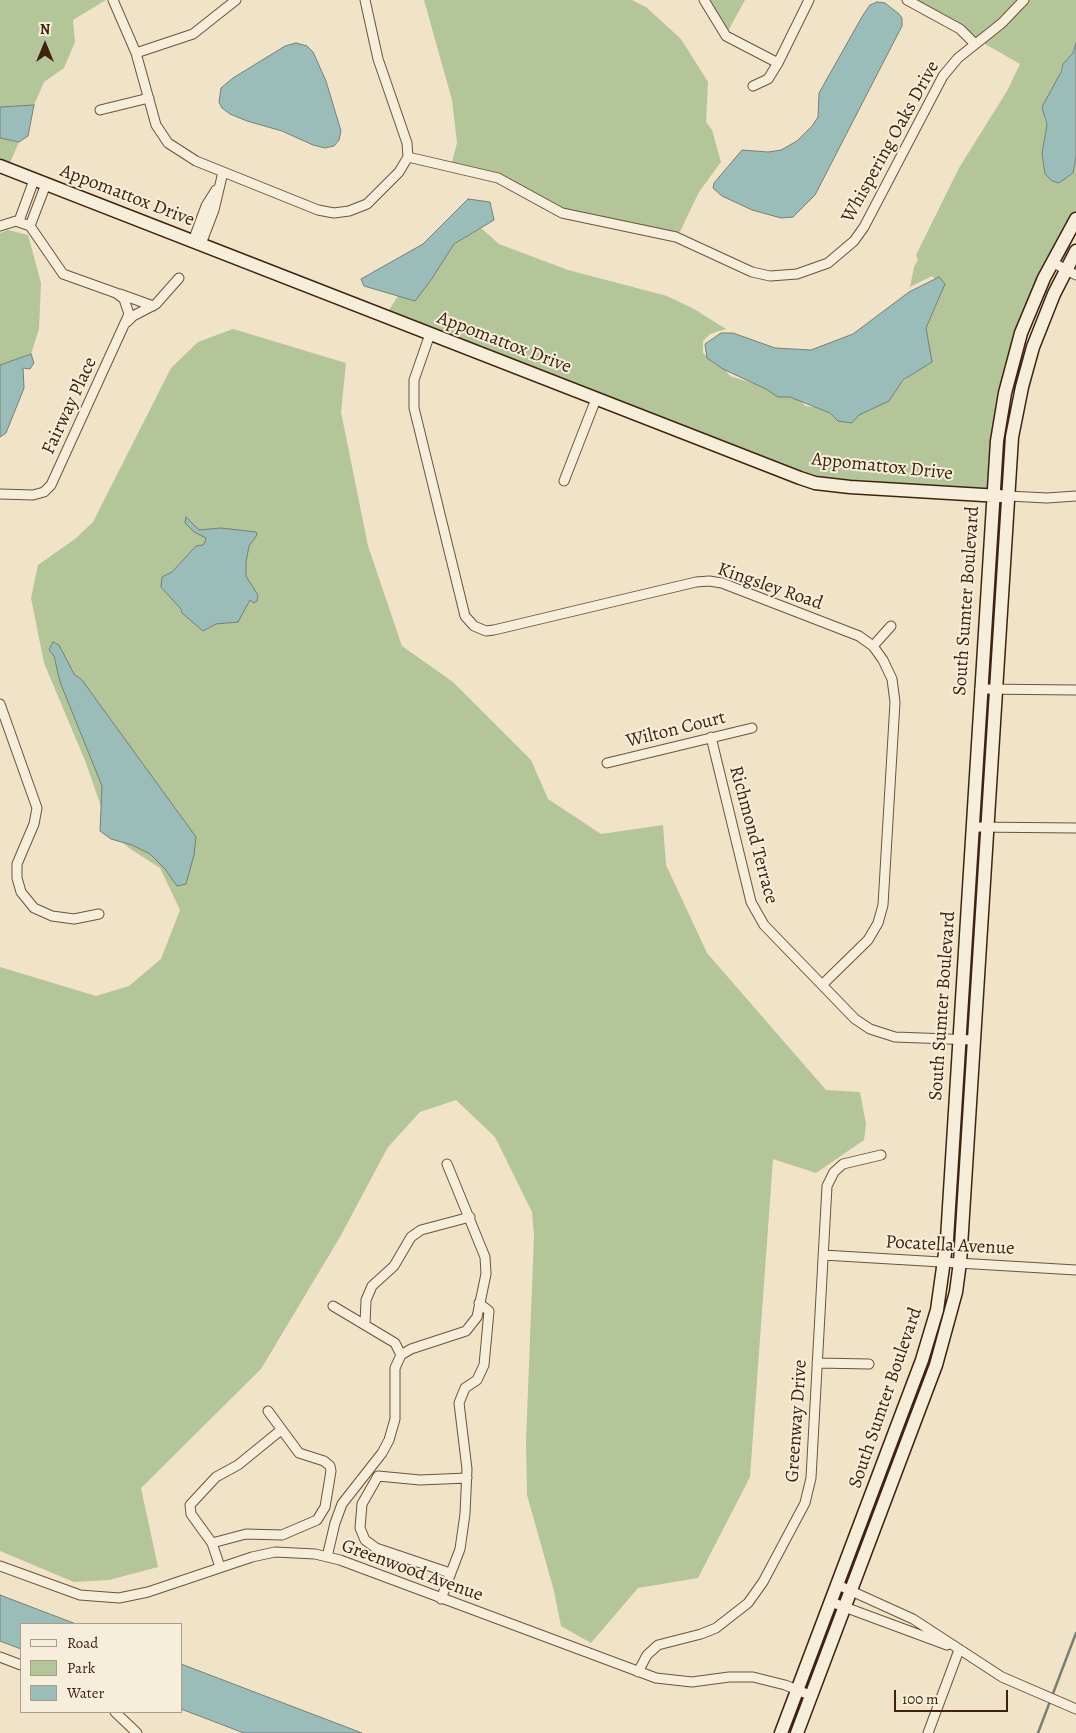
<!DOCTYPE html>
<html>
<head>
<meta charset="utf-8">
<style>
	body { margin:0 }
	#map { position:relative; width:1076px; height:1733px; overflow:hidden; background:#f1e3c7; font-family:Alegreya,serif }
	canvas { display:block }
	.legend { position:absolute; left:20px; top:1623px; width:162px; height:90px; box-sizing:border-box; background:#f6eddb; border:1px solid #ac9d89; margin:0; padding:6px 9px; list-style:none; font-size:15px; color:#3e240e }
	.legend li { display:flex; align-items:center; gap:10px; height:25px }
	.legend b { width:25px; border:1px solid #ac9d89 }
	.north { position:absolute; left:20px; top:20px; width:50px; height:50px; -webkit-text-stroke:4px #f6eddb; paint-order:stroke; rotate:0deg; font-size:14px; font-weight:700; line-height:20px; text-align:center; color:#3e240e }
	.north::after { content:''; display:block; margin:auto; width:18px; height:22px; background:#3e240e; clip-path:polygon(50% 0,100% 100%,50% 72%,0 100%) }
	.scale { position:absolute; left:894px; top:1690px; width:114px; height:22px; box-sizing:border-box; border:2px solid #3e240e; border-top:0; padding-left:6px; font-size:15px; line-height:18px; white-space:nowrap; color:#3e240e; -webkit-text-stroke:4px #f6eddb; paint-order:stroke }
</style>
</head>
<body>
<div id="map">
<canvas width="1076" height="1733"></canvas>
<ul class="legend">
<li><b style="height:6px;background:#f6eddb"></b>Road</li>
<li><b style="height:14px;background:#b4c59a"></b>Park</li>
<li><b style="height:14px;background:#9bbdba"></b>Water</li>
</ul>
<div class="north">N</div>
<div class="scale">100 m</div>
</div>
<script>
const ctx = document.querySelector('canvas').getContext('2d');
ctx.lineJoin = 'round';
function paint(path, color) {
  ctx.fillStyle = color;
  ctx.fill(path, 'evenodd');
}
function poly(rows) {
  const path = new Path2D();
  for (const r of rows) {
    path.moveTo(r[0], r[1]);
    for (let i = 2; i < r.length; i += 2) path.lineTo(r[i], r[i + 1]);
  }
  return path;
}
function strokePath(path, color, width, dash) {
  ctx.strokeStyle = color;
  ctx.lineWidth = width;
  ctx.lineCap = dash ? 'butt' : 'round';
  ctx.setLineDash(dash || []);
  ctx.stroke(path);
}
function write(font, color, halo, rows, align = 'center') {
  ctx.font = font + ' Alegreya,serif';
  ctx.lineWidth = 4;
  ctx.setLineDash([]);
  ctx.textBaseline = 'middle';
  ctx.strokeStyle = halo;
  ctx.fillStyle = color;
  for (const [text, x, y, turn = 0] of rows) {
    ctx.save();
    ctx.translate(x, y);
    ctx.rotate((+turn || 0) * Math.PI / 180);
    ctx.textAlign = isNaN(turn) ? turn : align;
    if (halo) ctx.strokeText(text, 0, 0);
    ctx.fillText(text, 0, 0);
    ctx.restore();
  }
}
const green = poly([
	[0,0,106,0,73,20,75,42,64,68,44,82,34,105,0,107],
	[424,0,632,0,646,7,681,39,708,82,706,122,712,130,721,162,699,192,677,238,634,223,598,221,561,212,507,181,451,166,457,143,452,100],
	[706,0,745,0,728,31],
	[908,0,1076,0,1076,43,1073,53,1063,64,1044,118,1047,125,1042,153,1045,174,1073,173,1076,157,1076,211,1050,257,1029,301,989,491,816,478,387,313,398,296,415,300,454,244,481,228,499,244,568,270,667,296,694,309,726,329,710,334,703,341,703,353,716,365,724,368,730,376,762,386,777,396,797,396,805,406,827,409,901,383,925,363,923,340,938,282,932,276,910,287,914,267,918,260,916,255,959,168,1007,91,1020,64],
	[0,138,19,142,9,165,0,162],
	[8,230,28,235,41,283,39,329,31,354,0,365,0,233],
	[233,329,346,363,341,412,368,546,402,646,453,682,531,760,548,799,601,834,663,825,666,865,707,953,826,1090,860,1092,866,1124,864,1140,816,1173,773,1159,750,1477,698,1578,638,1588,591,1643,561,1626,554,1591,527,1495,526,1441,534,1236,532,1212,495,1137,456,1100,420,1112,388,1147,340,1237,261,1369,141,1488,158,1567,109,1580,74,1582,0,1551,0,967,96,996,129,986,161,959,180,910,160,868,129,848,109,830,86,763,44,663,31,598,38,565,75,539,93,522,171,368,198,342]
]);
const water = poly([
	[877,2,885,3,899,14,902,18,902,26,815,195,793,217,781,218,752,210,722,196,713,188,714,183,742,150,768,152,781,150,797,141,812,126,818,117,819,93,863,15,870,5,877,2],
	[296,43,307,46,313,52,326,81,341,131,339,140,334,146,325,148,313,145,282,131,247,121,230,114,222,108,219,102,221,88,233,78,285,46,296,43],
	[1076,43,1076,157,1073,173,1059,183,1052,181,1045,174,1042,153,1047,125,1042,107,1061,72,1063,64,1073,53,1076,43],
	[34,105,28,136,19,142,0,138,0,107,34,105],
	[468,199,490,202,494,220,454,244,431,280,415,301,364,286,361,279,423,244,468,199],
	[939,277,945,284,926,328,932,362,903,380,889,401,859,415,852,423,838,421,830,413,790,397,778,397,766,389,723,369,707,358,705,344,721,333,733,333,775,348,811,350,853,334,909,292,939,277],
	[31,354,34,363,30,369,23,368,24,388,6,433,0,437,0,365,31,354],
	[186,517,199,530,221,528,256,532,257,535,249,546,246,562,246,576,258,595,257,601,254,603,250,600,238,622,216,624,203,631,182,613,181,609,161,587,162,577,172,572,196,546,203,545,205,542,206,538,194,532,185,523,186,517],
	[53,642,59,645,74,674,82,680,196,837,194,855,186,884,177,886,165,869,150,854,132,845,111,839,100,831,102,786,60,682,54,656,49,650,53,642],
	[0,1595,76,1624,21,1624,21,1649,0,1641,0,1595],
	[181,1664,362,1733,244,1733,181,1709,181,1664]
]);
const stream = poly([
	[1038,1733,1076,1633]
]);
const street = poly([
	[113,0,136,53,156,125,168,143,196,161,318,210,334,213,349,211,367,204,399,172,408,157,407,143,378,59,365,0],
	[704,0,726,36,778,63,809,0],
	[907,0,960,29,975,44],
	[136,53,193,34,236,0],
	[753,86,768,79,778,63],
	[100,110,149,98],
	[408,157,498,178,562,213,676,237,752,272,770,276,797,274,828,263,854,241,864,227,943,76,958,58,1002,23,1024,0],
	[19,221,34,180],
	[0,226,16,221,30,226,63,274,116,293,124,299,129,314,51,485,44,492,33,495,0,494],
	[30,226,46,184],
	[193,241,206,206,216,190],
	[201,244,214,210,223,172],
	[1052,262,1076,275],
	[120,294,153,306],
	[127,322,133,316,156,304,179,278],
	[430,334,414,380,414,408,465,616,474,626,486,631,494,630,696,582,709,581,722,583,859,636,873,646,883,660,892,679,895,702,883,905,878,923,868,940,822,985],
	[564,481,596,399],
	[1008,496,1047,498,1076,496],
	[873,646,891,626],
	[980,689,1076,690],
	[0,704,37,808,34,824,17,864,17,878,21,892,34,908,52,916,74,919,99,914],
	[711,737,751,902,764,925,855,1019,870,1029,895,1037,974,1040],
	[607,763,752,728],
	[972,827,1076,828],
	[823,1255,1076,1270],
	[333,1306,395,1343,401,1355],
	[365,1324,366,1300,372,1286,394,1266,411,1237,421,1230,470,1217],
	[817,1363,869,1364],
	[212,1543,246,1534,282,1535,317,1520,325,1507,331,1471,330,1466,324,1461,299,1453,268,1411],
	[327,1557,335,1523,342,1504,382,1453,389,1440,395,1419,395,1368,401,1355,411,1349,466,1331,477,1317,486,1274,485,1257,447,1164],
	[0,1566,80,1595,119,1598,148,1592,252,1557,275,1552,315,1554,340,1560,656,1678,692,1682,729,1677,753,1677,785,1685,812,1696],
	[220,1567,212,1543,191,1514,190,1505,216,1477,238,1465,281,1430],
	[450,1573,376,1548,365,1540,360,1528,362,1504,378,1476,420,1480,467,1478],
	[838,1585,913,1619,1002,1677,1076,1709],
	[441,1599,460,1549,465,1514,467,1469,459,1403,465,1388,477,1380,484,1365,489,1311,479,1303],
	[831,1602,947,1645],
	[0,1657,21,1665],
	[638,1672,647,1655,658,1645,701,1634,716,1628,748,1603,763,1582,805,1503,811,1478,827,1186,834,1172,843,1164,881,1155],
	[115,1712,137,1733],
	[928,1733,959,1650]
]);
const secondary = poly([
	[0,166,800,478,815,483,850,487,1000,496],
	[781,1733,922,1360,937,1310,947,1239,997,441,1005,393,1021,333,1044,278,1076,219],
	[797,1733,936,1365,956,1292,960,1262,1012,437,1022,387,1033,347,1054,294,1076,251]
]);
const streetNames = [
	["Whispering Oaks Drive",891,142,-61],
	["Appomattox Drive",127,196,21],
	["Appomattox Drive",504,343,21],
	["Fairway Place",70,406,-65],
	["Appomattox Drive",882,467,6],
	["Kingsley Road",770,587,19],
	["South Sumter Boulevard",967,601,-86],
	["Wilton Court",676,730,-14],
	["Richmond Terrace",753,835,75],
	["South Sumter Boulevard",943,1006,-86],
	["Pocatella Avenue",950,1246,3],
	["South Sumter Boulevard",886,1398,-71],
	["Greenway Drive",797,1421,-86],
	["Greenwood Avenue",412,1571,20]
];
paint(green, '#b4c59a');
paint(water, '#9bbdba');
strokePath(water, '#768075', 1);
strokePath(stream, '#768075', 2.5);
strokePath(street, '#6b543c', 11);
strokePath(secondary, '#3e240e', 15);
strokePath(street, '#f6eddb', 9);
strokePath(secondary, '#f6eddb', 12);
write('19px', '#3e240e', '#f6eddb', streetNames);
</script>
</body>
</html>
